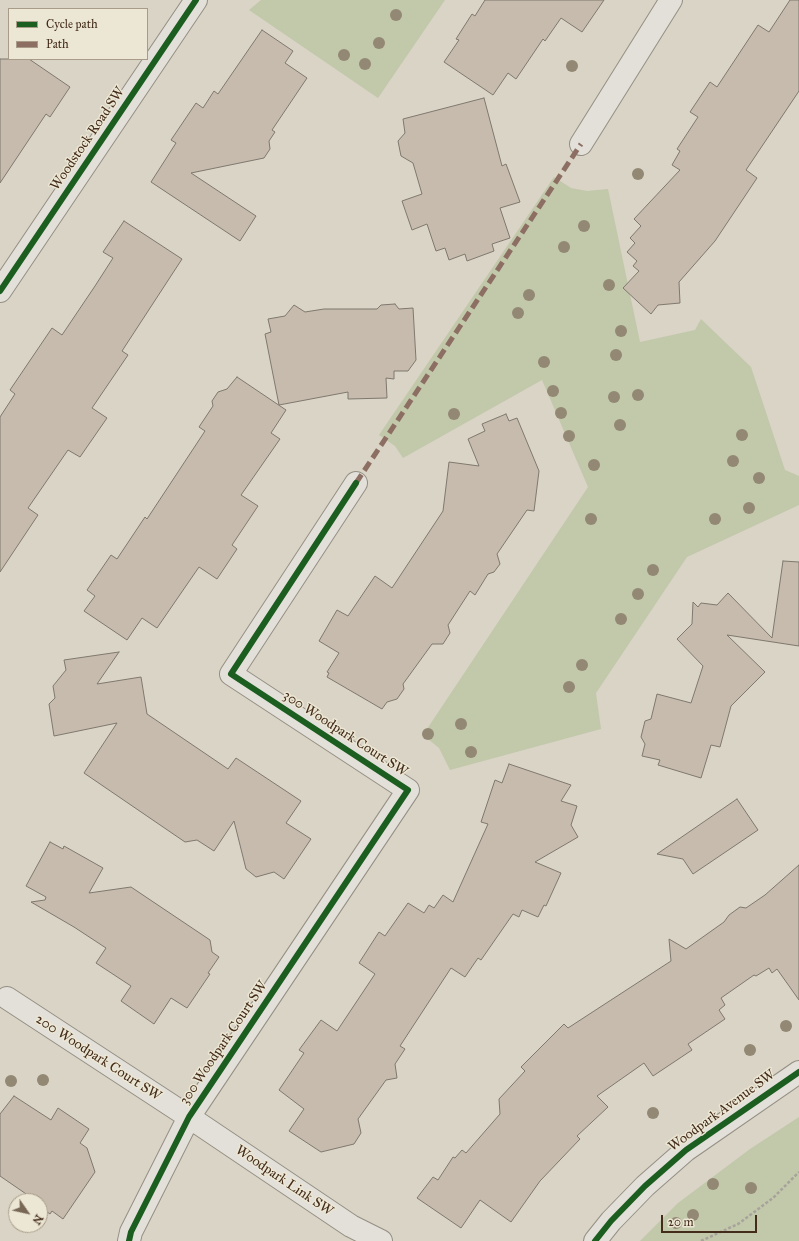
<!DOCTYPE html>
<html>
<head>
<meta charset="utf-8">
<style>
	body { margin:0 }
	#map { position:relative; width:799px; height:1241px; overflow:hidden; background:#d9d4c5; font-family:"IM FELL Great Primer",serif }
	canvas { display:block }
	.legend { position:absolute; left:8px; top:8px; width:140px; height:52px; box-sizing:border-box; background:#ece6d4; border:1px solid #a89c89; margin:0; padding:5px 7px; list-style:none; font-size:12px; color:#432c19 }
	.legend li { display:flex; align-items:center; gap:8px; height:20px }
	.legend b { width:20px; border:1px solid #a89c89 }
	.north { position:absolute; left:8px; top:1193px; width:40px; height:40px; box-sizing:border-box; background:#ece6d4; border:1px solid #a89c89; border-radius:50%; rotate:124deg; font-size:11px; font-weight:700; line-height:16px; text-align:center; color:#432c19 }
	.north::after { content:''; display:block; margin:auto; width:14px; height:18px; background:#786755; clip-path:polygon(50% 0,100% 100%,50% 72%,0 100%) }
	.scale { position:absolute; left:661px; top:1215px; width:96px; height:18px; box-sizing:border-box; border:2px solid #432c19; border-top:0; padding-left:5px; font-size:12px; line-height:14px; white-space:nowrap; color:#432c19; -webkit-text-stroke:3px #ece6d4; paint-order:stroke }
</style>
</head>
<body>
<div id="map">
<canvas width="799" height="1241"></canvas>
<ul class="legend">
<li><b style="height:5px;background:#1b5e20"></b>Cycle path</li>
<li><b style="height:5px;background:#8d6e63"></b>Path</li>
</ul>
<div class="north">N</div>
<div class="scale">20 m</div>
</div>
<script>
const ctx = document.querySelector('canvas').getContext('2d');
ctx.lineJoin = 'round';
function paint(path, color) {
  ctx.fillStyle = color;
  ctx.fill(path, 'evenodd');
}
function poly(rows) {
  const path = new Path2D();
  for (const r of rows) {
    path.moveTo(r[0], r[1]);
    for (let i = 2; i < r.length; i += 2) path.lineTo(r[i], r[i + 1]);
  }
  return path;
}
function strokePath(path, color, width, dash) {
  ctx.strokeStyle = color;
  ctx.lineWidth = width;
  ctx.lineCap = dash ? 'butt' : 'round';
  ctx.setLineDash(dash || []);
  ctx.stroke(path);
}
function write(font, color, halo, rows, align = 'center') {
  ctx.font = font + ' "IM FELL Great Primer",serif';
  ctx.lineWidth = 3;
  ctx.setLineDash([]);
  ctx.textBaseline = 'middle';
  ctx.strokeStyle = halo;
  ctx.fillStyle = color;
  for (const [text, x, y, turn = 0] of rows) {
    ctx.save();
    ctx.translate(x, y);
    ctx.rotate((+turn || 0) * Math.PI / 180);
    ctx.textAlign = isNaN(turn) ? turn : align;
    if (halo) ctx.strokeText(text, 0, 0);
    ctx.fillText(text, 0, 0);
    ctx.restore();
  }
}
const green = poly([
	[261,0,445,0,378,98,249,10],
	[554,177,571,188,587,191,608,189,640,342,695,330,701,319,751,367,785,470,799,476,799,505,687,557,596,693,601,729,450,770,439,748,423,735,588,487,542,380,403,458,395,446,379,435],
	[799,1117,799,1241,640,1241,678,1203,750,1149]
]);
const building = poly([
	[485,0,604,0,582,32,561,18,545,41,543,39,516,79,508,73,493,95,444,62,459,40,456,39,472,14,475,16,485,0],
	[790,0,799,0,799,91,746,170,757,178,715,241,679,282,680,303,658,305,651,314,623,288,639,271,633,266,637,261,627,252,635,243,630,238,641,226,634,219,680,170,672,165,680,151,677,149,698,117,690,112,710,82,717,87,758,25,769,32,790,0],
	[262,30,293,51,285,63,307,78,272,130,275,132,269,141,270,149,264,158,191,173,256,216,240,241,151,182,176,143,171,140,196,103,203,108,214,91,218,94,262,30],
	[0,59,29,59,70,87,50,117,46,114,0,183,0,59],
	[484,98,502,166,506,164,520,202,500,208,510,238,492,244,494,251,467,261,465,254,449,260,445,248,436,251,427,224,412,230,402,201,422,194,413,163,401,156,398,141,405,133,403,119,484,98],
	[124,221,182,259,122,351,128,355,92,408,107,418,80,457,68,450,28,508,38,515,0,572,0,417,15,394,10,390,52,328,62,335,95,286,113,258,103,252,124,221],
	[395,304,399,309,413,308,416,360,408,371,394,371,394,379,386,378,387,398,348,399,348,392,279,405,265,334,271,332,268,319,285,316,294,305,305,312,324,309,377,309,381,305,395,304],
	[237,377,286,410,271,433,280,439,241,495,258,506,232,545,237,549,217,579,199,567,157,628,142,618,127,640,84,611,95,596,87,590,111,555,117,559,145,517,147,519,205,431,199,427,213,406,212,401,218,392,227,389,237,377],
	[506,414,509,421,517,418,539,471,534,511,527,510,497,554,500,564,494,572,488,574,475,595,470,591,448,625,450,633,443,644,432,644,403,684,404,689,397,699,387,702,382,709,327,677,329,673,327,672,339,653,319,641,337,610,348,616,375,576,392,588,443,511,449,462,479,466,468,439,485,431,482,424,506,414],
	[783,561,799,562,799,646,727,635,765,672,731,706,720,747,711,745,701,778,658,765,660,760,642,756,645,744,641,737,645,721,651,719,657,694,691,703,703,666,677,639,692,624,693,602,698,607,701,603,717,605,728,593,772,638,783,561],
	[119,652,97,684,141,677,147,714,228,769,236,758,301,801,286,823,311,839,284,879,274,872,256,877,246,869,234,821,214,851,197,840,185,842,84,773,117,723,54,736,49,704,55,698,53,686,66,670,64,660,119,652],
	[509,764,571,785,561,801,577,806,571,825,578,837,535,862,561,873,546,906,544,905,538,917,522,910,519,917,513,914,481,960,478,958,465,977,451,968,400,1046,405,1049,395,1064,397,1078,386,1080,358,1119,361,1133,354,1144,321,1152,289,1131,304,1109,279,1090,304,1053,299,1050,321,1020,337,1031,375,974,359,963,379,932,385,936,408,903,424,913,429,905,434,908,443,895,453,902,488,824,481,822,495,780,502,783,509,764],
	[737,799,758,830,693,874,683,859,657,854,737,799],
	[50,842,63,849,64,846,103,868,89,893,131,887,210,940,212,952,219,957,208,973,210,974,187,1008,171,998,154,1024,121,1001,131,986,96,963,106,948,74,927,31,902,45,900,46,897,26,886,50,842],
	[799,865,799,1000,777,969,772,973,769,968,756,976,754,975,721,998,725,1005,719,1010,725,1019,688,1044,692,1050,653,1076,644,1063,597,1096,608,1107,577,1136,580,1139,540,1181,511,1222,480,1200,461,1228,417,1198,433,1177,438,1180,453,1157,455,1158,462,1150,466,1153,500,1114,499,1099,525,1071,521,1067,564,1024,568,1028,671,961,669,939,686,949,724,922,729,915,740,907,746,908,765,895,799,865],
	[14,1096,51,1120,58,1108,89,1129,80,1143,87,1148,95,1172,63,1219,52,1211,50,1214,40,1207,40,1201,33,1201,32,1198,0,1176,0,1114,14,1096]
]);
const path = poly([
	[701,1241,738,1224,773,1198,799,1172]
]);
const minor = poly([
	[581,144,671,0],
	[0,291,196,0],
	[7,998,189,1117,351,1226,381,1241],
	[129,1241,131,1232,189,1117,408,790,231,674,356,483],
	[595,1241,611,1221,645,1186,686,1150,799,1072]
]);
const quiet = poly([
	[356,483,581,144]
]);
const cycleway = poly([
	[0,291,196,0],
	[129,1241,131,1232,189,1117,408,790,231,674,356,483],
	[595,1241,611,1221,645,1186,686,1150,799,1072]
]);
const trees = [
	[396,15],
	[379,43],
	[344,55],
	[365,64],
	[572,66],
	[638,174],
	[584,226],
	[564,247],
	[609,285],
	[529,295],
	[518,313],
	[621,331],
	[616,355],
	[544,362],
	[553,391],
	[638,395],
	[614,397],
	[561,413],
	[454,414],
	[620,425],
	[742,435],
	[569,436],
	[733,461],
	[594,465],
	[759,478],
	[749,508],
	[591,519],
	[715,519],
	[653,570],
	[638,594],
	[621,619],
	[582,665],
	[569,687],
	[461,724],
	[428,734],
	[471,752],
	[786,1026],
	[750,1050],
	[43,1080],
	[11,1081],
	[653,1113],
	[713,1184],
	[751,1188],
	[693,1215],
	[676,1223]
];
const streetNames = [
	["Woodstock Road SW",88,139,-56],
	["300 Woodpark Court SW",345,734,33],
	["300 Woodpark Court SW",224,1043,-56],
	["200 Woodpark Court SW",98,1058,33],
	["Woodpark Avenue SW",722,1111,-36],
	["Woodpark Link SW",284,1181,34]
];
paint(green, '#c2c8aa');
paint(building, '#c7bbad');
strokePath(building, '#7f786e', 1);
strokePath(minor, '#958f84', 24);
strokePath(path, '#a7a39a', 2.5, [3, 2]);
strokePath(minor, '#e2e0d9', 22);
strokePath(quiet, '#8d6e63', 5, [10, 5]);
strokePath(cycleway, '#1b5e20', 6);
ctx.fillStyle = '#938874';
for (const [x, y] of trees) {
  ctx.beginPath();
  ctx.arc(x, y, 6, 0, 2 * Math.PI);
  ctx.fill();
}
write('14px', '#432c19', '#ece6d4', streetNames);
</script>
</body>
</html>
